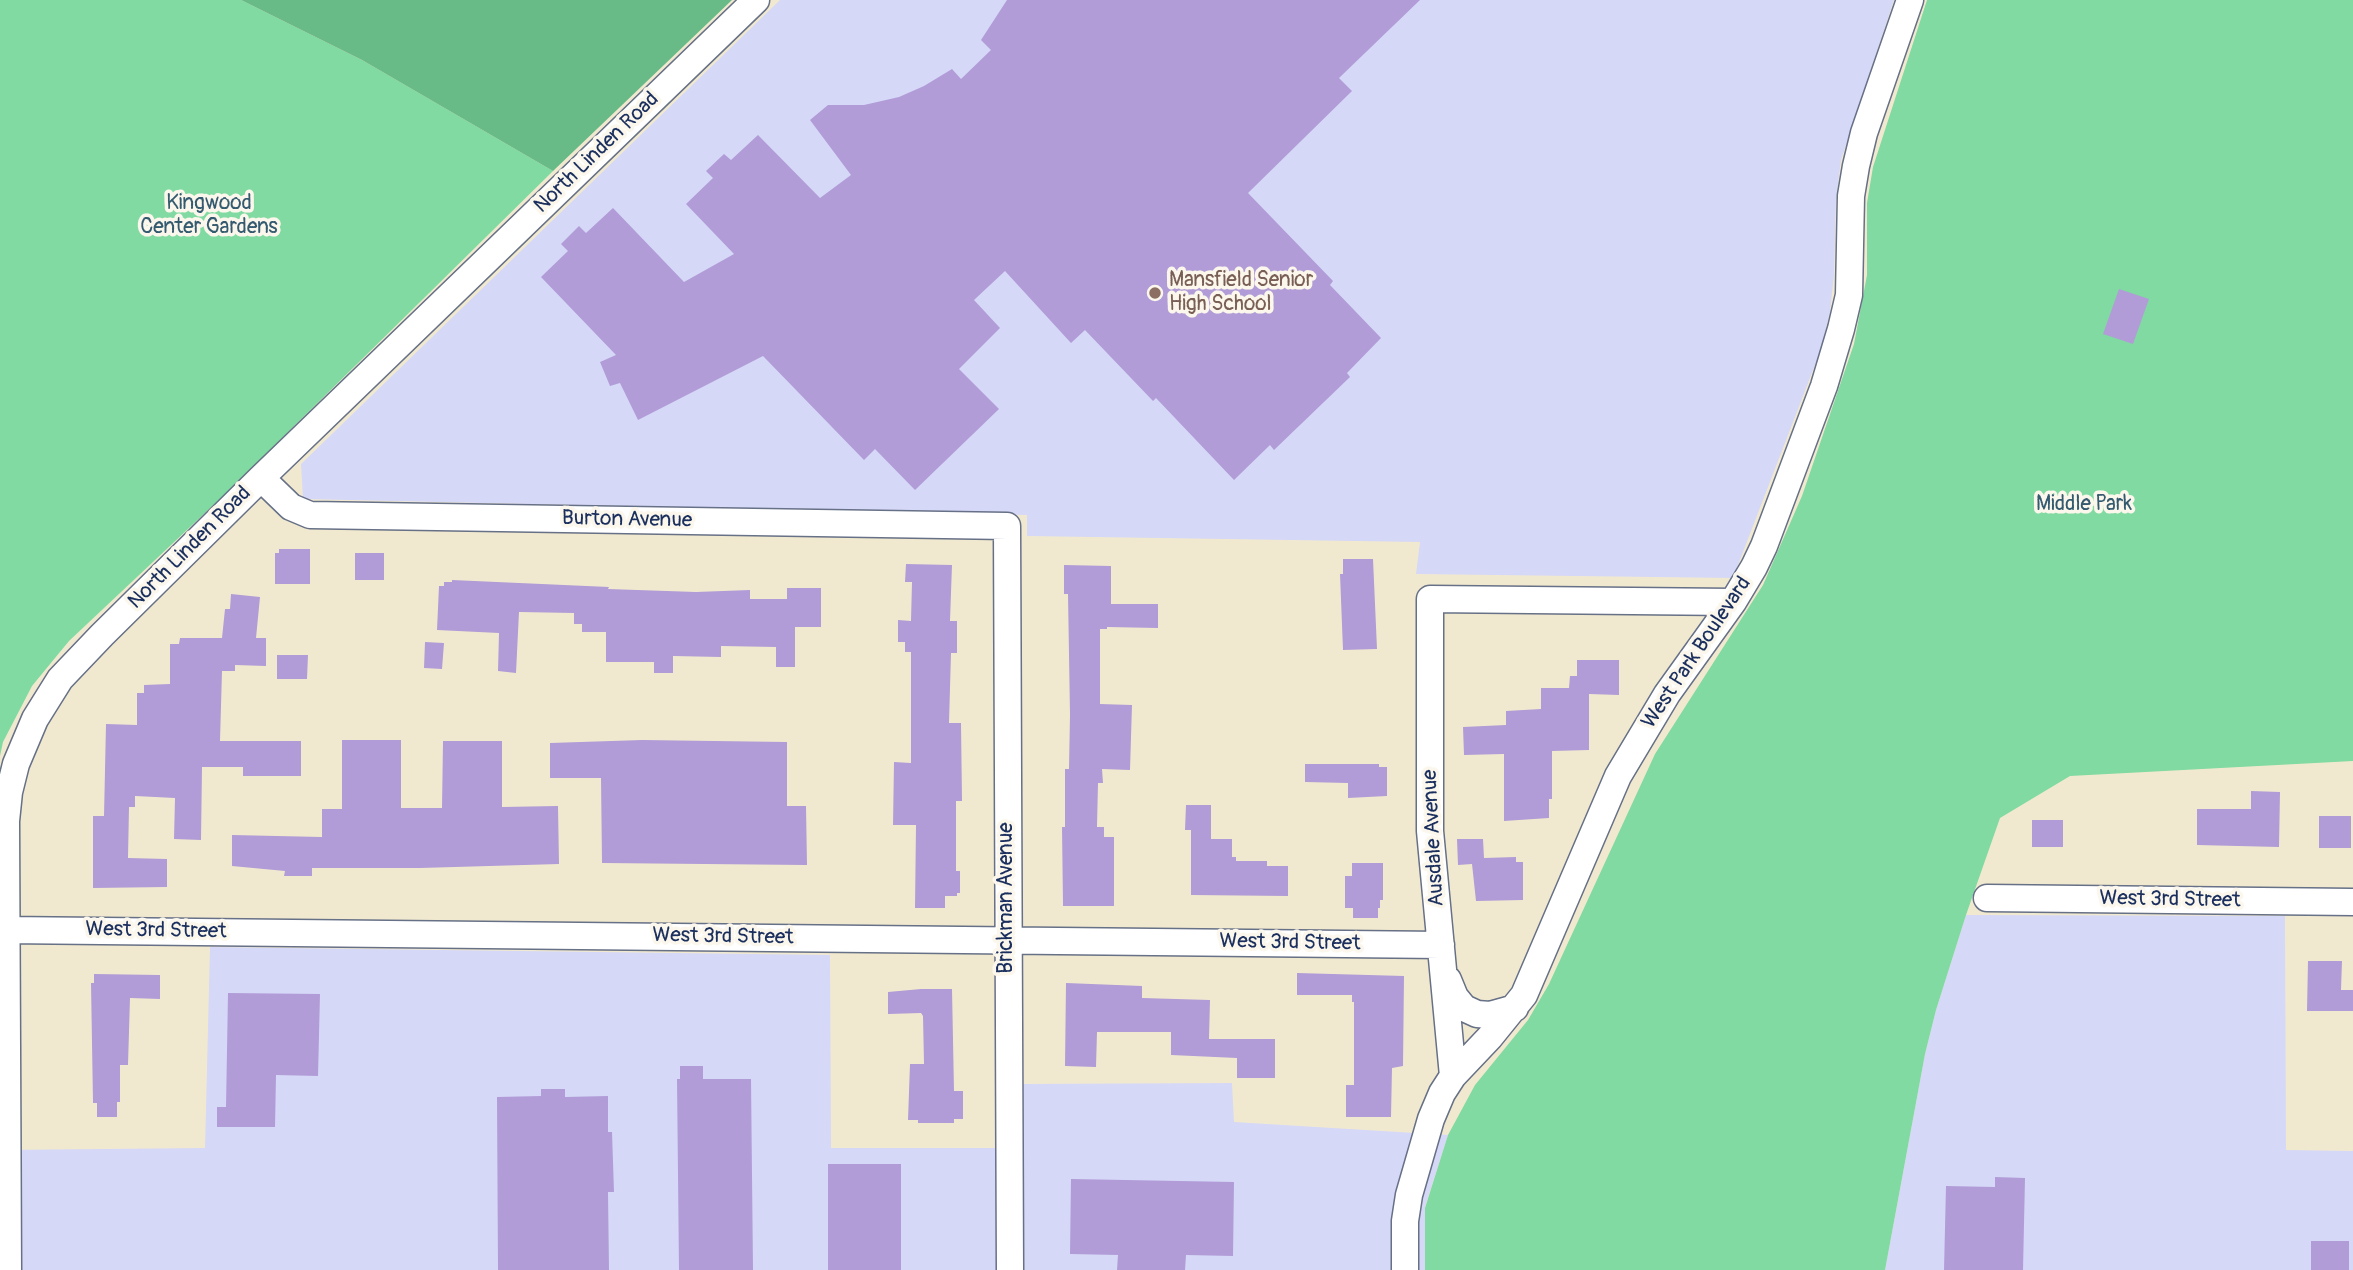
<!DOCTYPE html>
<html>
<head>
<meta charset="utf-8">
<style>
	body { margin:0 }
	canvas { display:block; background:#f1e9cf }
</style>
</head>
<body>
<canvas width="2353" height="1270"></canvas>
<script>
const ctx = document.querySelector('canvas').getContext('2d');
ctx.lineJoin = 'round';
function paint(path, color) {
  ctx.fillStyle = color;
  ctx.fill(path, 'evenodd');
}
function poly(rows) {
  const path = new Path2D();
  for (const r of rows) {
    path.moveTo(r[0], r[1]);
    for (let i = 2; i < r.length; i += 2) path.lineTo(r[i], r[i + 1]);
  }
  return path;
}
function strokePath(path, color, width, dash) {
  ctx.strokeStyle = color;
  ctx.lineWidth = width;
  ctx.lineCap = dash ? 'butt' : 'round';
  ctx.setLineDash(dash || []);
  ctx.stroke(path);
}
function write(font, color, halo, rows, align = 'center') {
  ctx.font = font + ' Pangolin,sans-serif';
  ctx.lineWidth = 7;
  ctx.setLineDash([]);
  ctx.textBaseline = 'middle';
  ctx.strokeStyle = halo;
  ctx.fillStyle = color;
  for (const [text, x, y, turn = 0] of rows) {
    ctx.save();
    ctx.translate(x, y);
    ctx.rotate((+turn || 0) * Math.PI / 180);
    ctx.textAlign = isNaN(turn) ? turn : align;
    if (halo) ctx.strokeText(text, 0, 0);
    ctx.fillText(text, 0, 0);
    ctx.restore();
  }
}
const built = poly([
	[780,0,1894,0,1841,160,1836,200,1834,275,1830,312,1820,352,1733,578,1416,574,1420,542,1027,536,1027,515,303,499,301,464],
	[1966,915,2285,916,2286,1150,2353,1151,2353,1270,1885,1270,1925,1054,1936,1010],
	[210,947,830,955,831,1148,1015,1148,1016,1084,1232,1083,1234,1122,1448,1135,1425,1207,1425,1270,0,1270,0,1150,205,1148]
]);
const green = poly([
	[0,0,241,0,362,60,553,171,222,497,69,641,32,686,3,742,0,756],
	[1927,0,2353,0,2353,761,2070,776,2000,818,1966,915,1936,1010,1925,1054,1885,1270,1425,1270,1425,1208,1448,1135,1475,1085,1528,1020,1549,984,1655,754,1763,585,1802,496,1854,344,1867,275,1867,203,1873,167]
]);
const forest = poly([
	[241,0,732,0,553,171,362,60]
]);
const building = poly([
	[1007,0,1420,0,1339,78,1352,91,1248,193,1333,281,1330,285,1381,338,1347,373,1350,377,1274,450,1270,445,1234,480,1156,398,1153,401,1085,330,1071,343,1005,271,974,300,1000,328,959,369,999,409,915,490,875,449,864,460,763,356,638,420,620,383,610,386,600,362,616,355,541,277,568,251,561,244,579,226,586,233,613,208,684,282,734,254,686,204,713,178,706,171,724,154,731,160,758,135,820,198,851,175,810,120,828,105,864,105,899,97,924,86,952,69,961,79,991,50,981,40],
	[2119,289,2149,299,2133,344,2103,334],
	[279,549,310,549,310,584,275,584,275,553,279,553],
	[355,553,384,553,384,580,355,580],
	[1343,559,1373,559,1377,649,1343,650,1340,574,1343,574],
	[906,564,952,565,950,621,957,621,957,653,951,653,949,723,961,723,962,801,956,801,956,871,960,871,960,893,957,893,957,896,945,896,945,908,915,908,916,825,893,825,894,762,911,763,911,652,905,652,905,642,898,642,898,620,911,621,912,582,905,582],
	[1064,565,1111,566,1111,604,1158,604,1158,628,1107,627,1107,629,1100,629,1100,704,1132,705,1130,770,1102,769,1103,783,1098,783,1097,827,1104,827,1104,837,1114,837,1114,906,1063,906,1062,827,1065,827,1065,769,1069,769,1070,715,1068,594,1064,594],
	[452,580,609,587,608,589,696,592,750,590,750,599,787,599,787,588,821,588,821,627,795,627,795,667,776,667,776,647,721,646,721,657,673,656,673,673,654,673,654,662,606,662,606,632,582,632,582,624,574,624,574,613,519,612,516,673,498,671,499,633,437,630,439,586,444,586,444,582,452,582],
	[231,594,260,597,256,638,266,638,266,666,235,665,235,671,222,671,220,741,301,741,301,776,243,776,243,767,202,767,201,840,174,839,175,798,135,796,135,807,129,807,128,858,167,859,167,887,93,888,93,816,104,816,106,724,137,725,137,693,144,693,144,685,170,684,170,644,179,644,180,638,222,638,225,609,230,609],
	[425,642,444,643,442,669,424,668],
	[277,655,308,655,307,679,277,679],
	[1577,660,1619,660,1619,695,1589,694,1589,750,1552,751,1552,799,1549,799,1549,818,1504,821,1504,754,1464,755,1463,727,1506,725,1506,711,1541,709,1541,688,1569,688,1570,676,1577,676],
	[342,740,401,740,401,808,442,808,443,741,502,741,502,807,558,806,559,864,420,868,312,868,312,876,284,876,285,871,232,866,232,835,322,837,322,809,342,809],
	[642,740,787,742,787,806,806,806,807,865,602,863,601,778,550,778,550,743],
	[1305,764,1379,764,1379,767,1387,767,1387,796,1348,798,1348,783,1305,782],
	[2251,791,2280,792,2279,847,2197,845,2197,809,2251,809],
	[1186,805,1211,805,1211,839,1232,839,1232,857,1236,857,1236,861,1267,861,1267,866,1288,866,1288,896,1191,895,1191,830,1185,830],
	[2319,816,2351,816,2351,848,2319,848],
	[2032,820,2063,820,2063,847,2032,847],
	[1457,839,1483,839,1484,858,1516,857,1516,862,1523,862,1523,900,1476,901,1472,864,1458,865],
	[1352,863,1383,863,1383,900,1380,900,1380,908,1378,908,1378,918,1353,918,1353,908,1345,908,1345,876,1352,876],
	[2308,961,2342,961,2341,990,2353,990,2353,1011,2307,1011],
	[1297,973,1404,976,1403,1066,1392,1068,1391,1117,1346,1117,1346,1085,1354,1085,1354,1002,1352,1002,1352,995,1297,995],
	[94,974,160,975,160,999,130,998,128,1065,120,1065,120,1102,117,1102,117,1117,97,1117,97,1103,93,1103,91,983,94,983],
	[1066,983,1142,986,1142,998,1210,1000,1209,1039,1275,1039,1275,1078,1237,1078,1237,1058,1171,1055,1171,1032,1097,1032,1096,1067,1065,1066],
	[921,989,952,989,954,1091,963,1091,963,1119,954,1119,954,1123,918,1123,918,1120,908,1120,910,1064,924,1064,923,1016,921,1013,888,1014,888,992],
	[228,993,320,994,318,1076,276,1075,275,1127,217,1127,217,1107,226,1107],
	[680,1066,703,1066,703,1079,751,1079,753,1270,679,1270,677,1079,680,1079],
	[541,1089,565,1089,565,1097,608,1096,608,1132,612,1132,614,1192,608,1192,609,1270,498,1270,497,1097,541,1096],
	[828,1164,901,1164,901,1270,828,1270],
	[1995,1177,2025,1178,2023,1270,1944,1270,1946,1186,1995,1187],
	[1071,1179,1234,1182,1233,1256,1186,1255,1185,1270,1117,1270,1118,1255,1070,1254],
	[2311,1241,2349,1241,2349,1270,2311,1270]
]);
const minor = poly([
	[261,478,291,507,310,515,1007,526,1010,1270],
	[1987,898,2353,902],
	[6,930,1441,945],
	[1448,980,1455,997,1464,1008,1477,1014,1490,1015,1515,1008],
	[1453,1076,1430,831,1430,599,1733,602],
	[8,1270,6,821,9,792,16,764,35,719,60,679,102,635,261,478,756,0],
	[1405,1270,1405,1221,1409,1195,1431,1119,1442,1093,1453,1076,1490,1037,1524,995,1618,776,1667,694,1733,602,1754,567,1764,546,1824,386,1841,329,1849,295,1851,196,1856,166,1864,133,1910,0]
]);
const markers = [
	[1155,293,7,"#8d6e63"]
];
const streetNames = [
	["North Linden Road",597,153,-44],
	["Burton Avenue",627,520,1],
	["North Linden Road",190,548,-45],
	["West Park Boulevard",1697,653,-56],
	["Ausdale Avenue",1434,838,-93],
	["Brickman Avenue",1007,898,-90],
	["West 3rd Street",2170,900,1],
	["West 3rd Street",156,931,1],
	["West 3rd Street",723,937,1],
	["West 3rd Street",1290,943,1]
];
const parkNames = [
	["Kingwood",209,204],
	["Center Gardens",209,228],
	["Middle Park",2084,505]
];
const educationNames = [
	["Mansfield Senior",1169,281],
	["High School",1169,305]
];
paint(built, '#d6d8f8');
paint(green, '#80daa1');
paint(forest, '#68ba87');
paint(building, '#b19cd7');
strokePath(minor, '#667086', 29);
strokePath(minor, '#fff', 26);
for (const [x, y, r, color] of markers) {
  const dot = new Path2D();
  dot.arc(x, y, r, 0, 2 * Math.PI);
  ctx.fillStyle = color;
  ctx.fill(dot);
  strokePath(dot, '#fbf7ec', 2.5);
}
write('21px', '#1b2f5e', '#fbf7ec', streetNames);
write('21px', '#345a6f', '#fbf7ec', parkNames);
write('21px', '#785e54', '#fbf7ec', educationNames, 'left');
</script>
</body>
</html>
